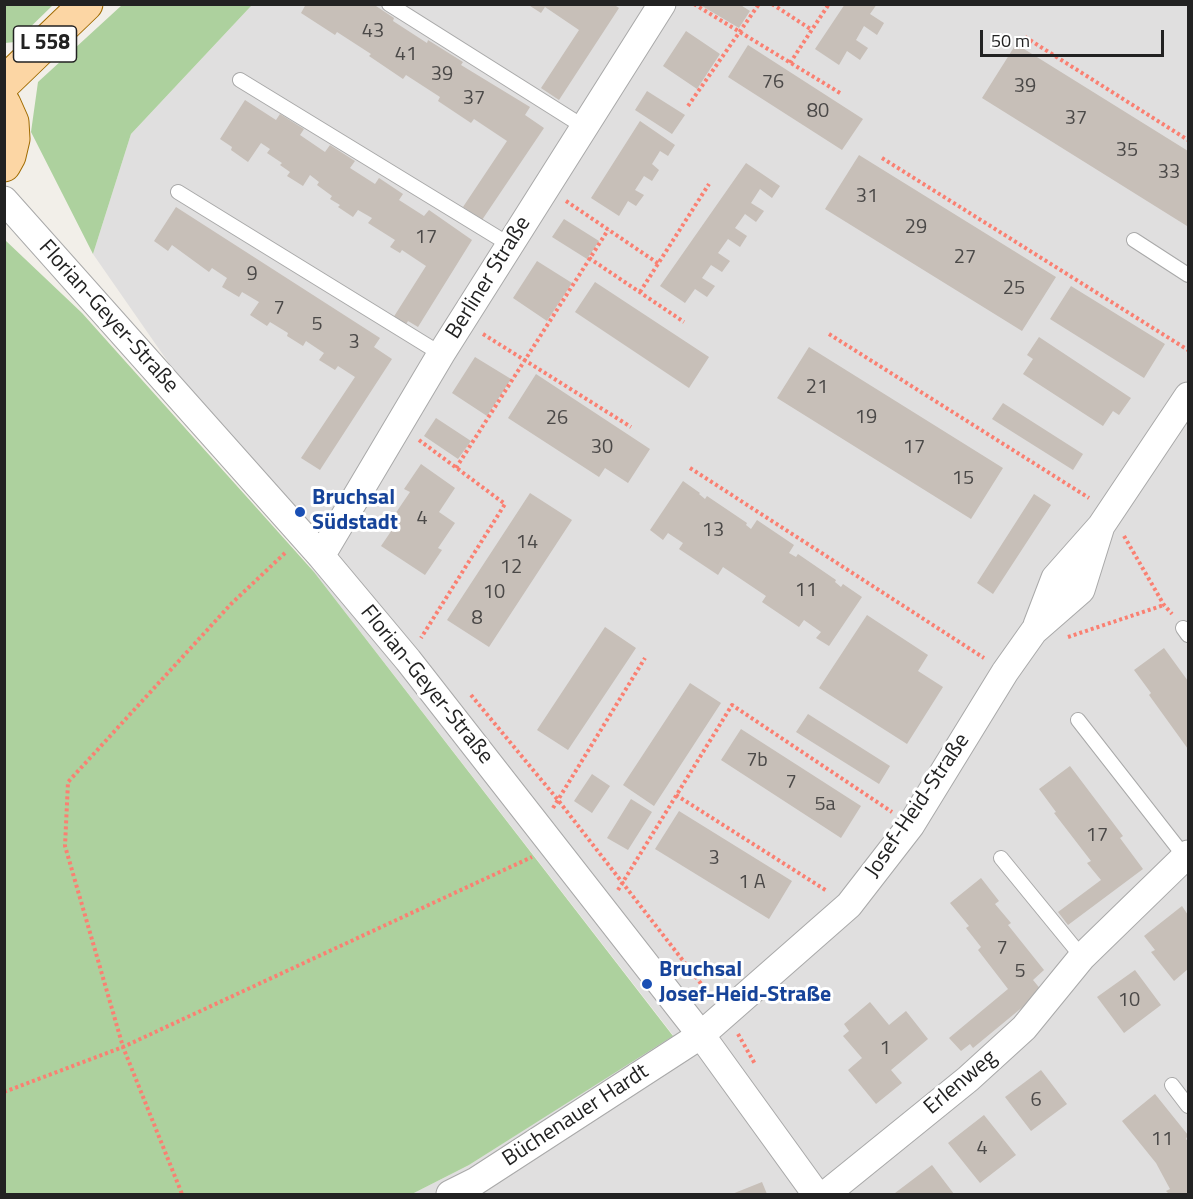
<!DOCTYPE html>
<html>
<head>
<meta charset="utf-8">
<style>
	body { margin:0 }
	#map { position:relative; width:1193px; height:1199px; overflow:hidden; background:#f2efe9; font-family:"Titillium Web",sans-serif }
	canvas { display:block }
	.frame { position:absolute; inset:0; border:6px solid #222; pointer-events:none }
	.scale { position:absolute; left:980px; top:30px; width:184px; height:27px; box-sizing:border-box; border:3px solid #222; border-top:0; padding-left:8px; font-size:18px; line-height:21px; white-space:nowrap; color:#222; -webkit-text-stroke:4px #fff; paint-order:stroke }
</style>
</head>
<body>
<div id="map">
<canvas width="1193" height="1199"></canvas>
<div class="frame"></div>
<div class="scale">50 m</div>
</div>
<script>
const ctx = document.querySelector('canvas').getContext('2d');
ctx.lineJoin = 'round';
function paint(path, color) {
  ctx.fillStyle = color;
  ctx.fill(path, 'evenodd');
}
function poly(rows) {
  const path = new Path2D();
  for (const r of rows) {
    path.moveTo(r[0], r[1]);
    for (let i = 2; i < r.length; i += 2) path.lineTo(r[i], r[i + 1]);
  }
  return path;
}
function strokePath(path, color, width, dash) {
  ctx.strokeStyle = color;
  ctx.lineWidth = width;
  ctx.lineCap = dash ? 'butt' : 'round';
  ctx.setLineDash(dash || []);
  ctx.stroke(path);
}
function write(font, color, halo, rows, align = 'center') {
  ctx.font = font + ' "Titillium Web",sans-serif';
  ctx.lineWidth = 6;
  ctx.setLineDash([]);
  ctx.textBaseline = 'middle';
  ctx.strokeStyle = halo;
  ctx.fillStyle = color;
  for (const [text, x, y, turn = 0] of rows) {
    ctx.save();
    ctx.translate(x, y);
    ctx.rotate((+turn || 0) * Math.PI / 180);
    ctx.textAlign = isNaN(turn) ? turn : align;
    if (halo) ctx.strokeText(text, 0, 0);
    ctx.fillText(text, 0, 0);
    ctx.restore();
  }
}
const residential = poly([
	[252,5,1188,5,1188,1194,412,1194,469,1165,673,1035,314,572,93,254,131,134]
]);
const forest = poly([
	[5,4,53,4,53,5,15,42,5,43],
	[122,5,252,5,131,134,93,254,31,132,38,82],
	[5,240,82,313,314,572,673,1036,469,1165,412,1194,5,1194]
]);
const building = poly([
	[306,4,373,4,394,18,393,21,427,43,428,40,463,62,461,65,530,107,525,115,544,128,482,220,463,207,507,141,474,119,471,123,438,101,440,97,406,75,403,79,369,56,371,54,337,32,335,35,301,13],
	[527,4,613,4,619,8,559,100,541,88,579,30,545,7,541,13],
	[703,4,739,4,750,11,739,28,702,6],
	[845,4,877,4,870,14,884,23,877,35,864,26,856,40,868,48,860,60,847,51,839,65,815,49],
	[686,31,720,54,697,89,663,66],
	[1016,44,1188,151,1187,226,982,98],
	[748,45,863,119,842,150,728,77],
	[647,91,685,115,672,134,635,110],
	[245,100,276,120,280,114,304,129,300,135,325,152,330,145,355,161,350,168,375,184,379,178,403,194,399,200,424,216,429,210,472,240,418,327,408,321,405,326,393,318,426,266,402,250,400,253,390,247,395,240,368,223,372,218,358,210,353,217,338,207,340,205,330,199,332,196,317,185,319,182,310,175,303,186,287,176,290,172,280,165,282,163,267,153,270,149,261,143,248,162,231,150,232,147,220,139],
	[640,121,675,145,668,156,660,151,652,164,659,170,652,181,644,176,635,190,644,195,636,206,628,201,619,216,591,198],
	[859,155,1056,277,1022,331,825,209],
	[746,163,780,186,772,198,760,189,751,203,764,211,756,222,745,214,735,228,747,236,740,247,728,239,718,253,730,261,722,272,711,265,702,278,715,286,707,297,695,289,685,303,660,286],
	[176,207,380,338,374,347,392,359,320,470,301,458,355,377,338,366,335,370,319,360,324,353,306,341,303,346,287,336,288,333,270,322,267,326,250,315,259,302,242,292,239,297,222,287,227,278,212,268,209,272,172,245,168,251,154,241],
	[564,219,599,241,587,259,552,237],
	[537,261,572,283,547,321,513,298],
	[595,282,709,357,689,388,575,312],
	[1071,286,1165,344,1144,378,1050,319],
	[1039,337,1131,398,1119,415,1113,411,1103,426,1023,374,1033,359,1027,355],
	[809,347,1003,468,971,519,777,398],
	[475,357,511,379,487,416,452,393],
	[536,374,650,449,628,483,605,468,599,477,508,418],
	[1003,403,1083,454,1073,470,992,419],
	[436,418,471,441,458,459,424,436],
	[421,464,455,488,439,512,455,523,438,548,442,550,425,575,381,546,398,521,393,517,410,492,404,489],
	[683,481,700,493,699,494,705,499,707,496,747,523,746,525,751,529,757,520,794,545,789,553,796,557,798,554,836,580,835,582,841,587,843,584,862,597,829,646,816,638,821,632,804,620,799,627,762,602,766,596,723,567,718,575,679,549,683,543,668,533,663,540,650,530],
	[530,493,572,520,489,647,447,620],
	[1034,494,1051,505,993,594,977,583],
	[867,615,928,655,918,671,943,687,907,744,819,688],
	[605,627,636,648,568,750,537,730],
	[1164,648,1188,681,1188,749,1149,695,1151,693,1134,670],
	[690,683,721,703,654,806,623,785],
	[808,714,890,766,879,784,796,732],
	[741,729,861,806,841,838,721,760],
	[1070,766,1123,836,1120,838,1143,869,1068,925,1058,912,1101,880,1087,863,1091,861,1054,813,1056,812,1039,789],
	[592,774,610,786,592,813,574,801],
	[631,799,652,812,628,850,607,838],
	[679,811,792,881,769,919,655,849],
	[981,878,999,901,995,904,1011,923,1008,925,1044,970,1033,980,1042,991,973,1048,970,1044,961,1051,949,1038,1008,989,978,950,981,947,966,928,969,926,950,903],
	[1182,906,1188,915,1188,969,1174,981,1151,952,1155,950,1144,936],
	[1135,970,1161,1005,1124,1033,1097,997],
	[870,1002,889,1025,906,1011,928,1039,891,1070,902,1083,876,1104,848,1070,862,1058,843,1036,849,1031,844,1024],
	[1041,1070,1067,1104,1031,1131,1005,1097],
	[1155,1094,1188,1135,1186,1139,1188,1141,1188,1194,1169,1194,1166,1191,1170,1189,1156,1163,1122,1121],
	[984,1115,1016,1155,980,1183,948,1143],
	[932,1165,954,1194,897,1194,895,1193],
	[762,1182,767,1194,732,1194]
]);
const path = poly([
	[694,4,840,93],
	[772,4,812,30],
	[1025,37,1188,140],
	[790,63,829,4],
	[688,106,759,4],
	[882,158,1188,350],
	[566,201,659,264],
	[589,258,684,322],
	[640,292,709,184],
	[483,334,631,427],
	[829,334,1089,498],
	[419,440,505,504,421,638],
	[456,468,608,230],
	[690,468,984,658],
	[1124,536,1164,605,1172,614],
	[285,553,231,604,68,782,65,846,123,1047,532,857],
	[1068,637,1164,605],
	[471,695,558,800,709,994],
	[676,795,827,891],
	[553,808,645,658],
	[618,890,732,705,892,812],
	[738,1034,755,1064],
	[4,1092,123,1047,182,1194]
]);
const lane = poly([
	[389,4,584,127],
	[240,80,510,245],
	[178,192,441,354],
	[1134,240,1188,275],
	[1183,628,1188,635],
	[1078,720,1185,857],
	[1001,858,1082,957],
	[1172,1085,1188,1106]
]);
const street = poly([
	[4,200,321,556,408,660,701,1035,816,1194],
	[321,556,441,354,662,4],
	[1037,625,1055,578,1101,526,1188,396],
	[450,1194,476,1181,701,1035,849,905,911,825,1005,672,1034,631,1081,590,1101,526],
	[826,1194,968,1079,1024,1028,1082,957,1188,854]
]);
const primary = poly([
	[4,83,86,4],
	[4,104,12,122,13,139,9,156,4,165]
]);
const markers = [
	[300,512,6,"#1a4fb4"],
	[647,984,6,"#1a4fb4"]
];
const numberNames = [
	["43",373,32],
	["41",406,55],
	["39",442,75],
	["76",773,83],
	["39",1025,87],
	["37",474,99],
	["80",818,112],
	["37",1076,119],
	["35",1127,151],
	["33",1169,173],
	["31",867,197],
	["29",916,228],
	["17",426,238],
	["27",965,258],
	["9",252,275],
	["25",1014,289],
	["7",279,309],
	["5",317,325],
	["3",354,343],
	["21",817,388],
	["19",866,418],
	["26",557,419],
	["30",602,448],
	["17",914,448],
	["15",963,479],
	["4",422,519],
	["13",713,531],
	["14",527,543],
	["12",511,568],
	["11",806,591],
	["10",494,593],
	["8",477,619],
	["7b",757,761],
	["7",791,783],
	["5a",825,805],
	["17",1097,836],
	["3",714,859],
	["1 A",752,883],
	["7",1002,949],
	["5",1020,972],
	["10",1129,1001],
	["1",885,1049],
	["6",1036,1101],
	["11",1162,1140],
	["4",982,1149]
];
const shields = [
	[45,44,63]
];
const shieldNames = [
	["L 558",45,44]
];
const streetNames = [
	["Berliner Straße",489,278,-58],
	["Florian-Geyer-Straße",108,317,48],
	["Florian-Geyer-Straße",426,685,51],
	["Josef-Heid-Straße",918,806,-56],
	["Erlenweg",961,1083,-40],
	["Büchenauer Hardt",576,1116,-33]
];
const transitNames = [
	["Bruchsal",312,499],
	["Südstadt",312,524],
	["Bruchsal",659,971],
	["Josef-Heid-Straße",659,996]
];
paint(residential, '#e0dfdf');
paint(forest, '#add19e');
paint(building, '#c7bfb8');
strokePath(lane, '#a9a9a9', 16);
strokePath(street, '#a9a9a9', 29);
strokePath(primary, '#a06b00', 35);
strokePath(path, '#fa8072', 4, [3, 3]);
strokePath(lane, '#fff', 14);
strokePath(street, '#fff', 27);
strokePath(primary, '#fcd6a4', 33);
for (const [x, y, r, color] of markers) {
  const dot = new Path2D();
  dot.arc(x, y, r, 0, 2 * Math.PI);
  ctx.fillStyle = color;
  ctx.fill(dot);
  strokePath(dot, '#fff', 2);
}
write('20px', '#4b4948', null, numberNames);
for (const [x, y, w] of shields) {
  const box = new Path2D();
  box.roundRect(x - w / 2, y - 18, w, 36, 4.5);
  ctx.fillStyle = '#fff';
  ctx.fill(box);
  strokePath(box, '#222', 1.5);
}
write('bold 21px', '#222', null, shieldNames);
write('22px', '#222', '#fff', streetNames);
write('bold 22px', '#164399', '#fff', transitNames, 'left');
</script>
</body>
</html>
